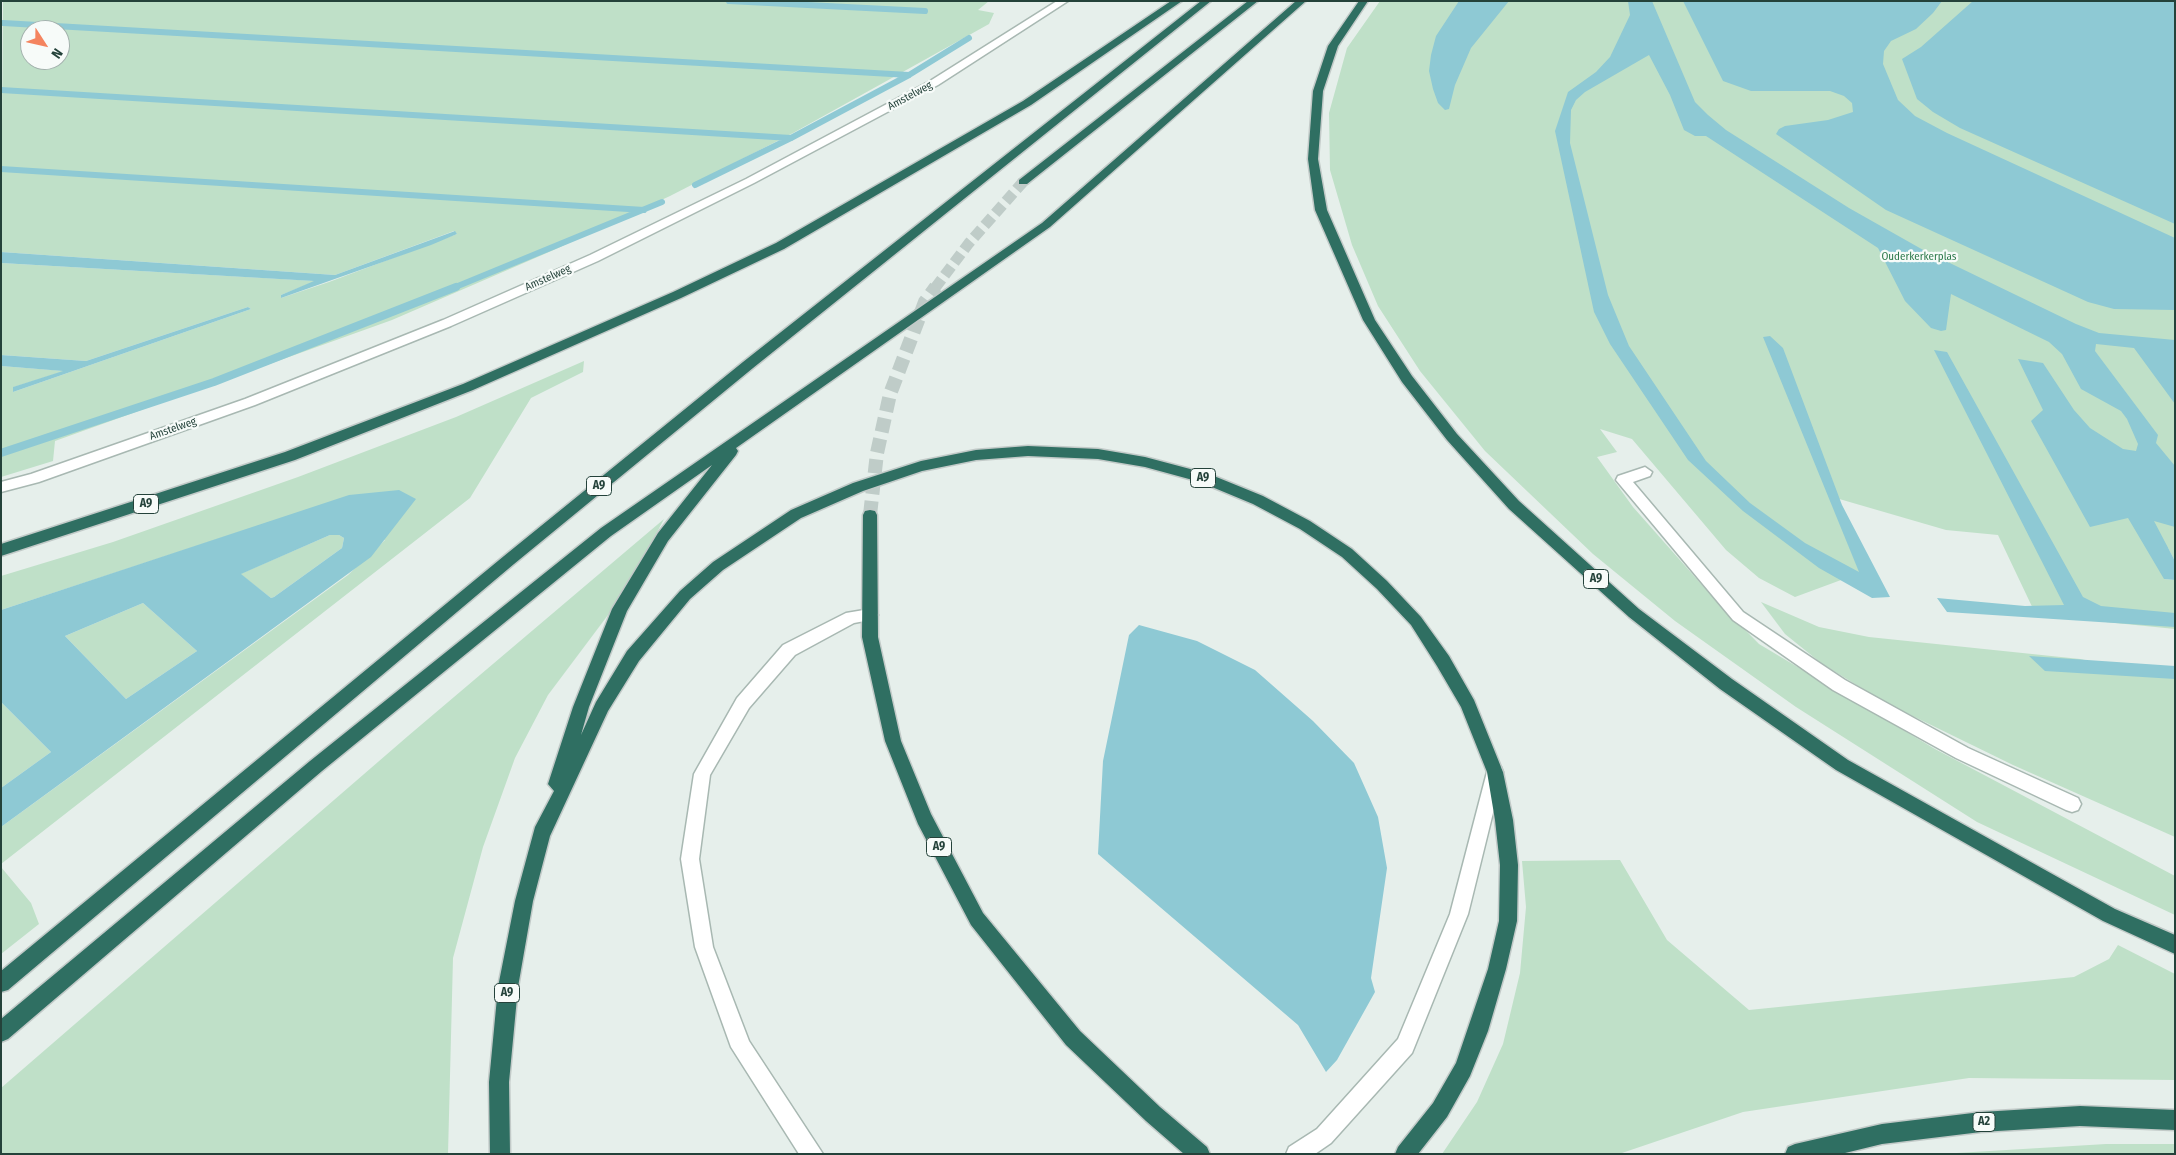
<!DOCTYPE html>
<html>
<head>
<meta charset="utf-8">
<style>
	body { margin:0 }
	#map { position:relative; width:2176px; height:1155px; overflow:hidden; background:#e6efeb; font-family:"Fira Sans Condensed",sans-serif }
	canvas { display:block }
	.frame { position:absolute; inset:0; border:2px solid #24423a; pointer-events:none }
	.north { position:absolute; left:20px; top:20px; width:50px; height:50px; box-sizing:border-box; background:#f7fbf9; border:1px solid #a3b1ad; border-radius:50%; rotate:125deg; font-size:14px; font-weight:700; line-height:20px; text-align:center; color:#24423a }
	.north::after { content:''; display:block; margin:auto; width:18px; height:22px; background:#f4845f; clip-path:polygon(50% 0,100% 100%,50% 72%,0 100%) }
</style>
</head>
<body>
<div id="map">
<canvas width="2176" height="1155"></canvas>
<div class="frame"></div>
<div class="north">N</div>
</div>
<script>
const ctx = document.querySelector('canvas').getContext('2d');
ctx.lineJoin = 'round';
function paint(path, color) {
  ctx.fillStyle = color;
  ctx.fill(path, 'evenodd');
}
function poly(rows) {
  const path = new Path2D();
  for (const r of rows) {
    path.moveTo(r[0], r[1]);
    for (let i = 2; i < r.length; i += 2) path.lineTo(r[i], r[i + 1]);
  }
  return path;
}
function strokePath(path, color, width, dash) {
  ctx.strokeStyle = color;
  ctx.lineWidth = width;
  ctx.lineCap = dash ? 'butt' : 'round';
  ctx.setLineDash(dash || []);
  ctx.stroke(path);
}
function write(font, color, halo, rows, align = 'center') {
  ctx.font = font + ' "Fira Sans Condensed",sans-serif';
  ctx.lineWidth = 4.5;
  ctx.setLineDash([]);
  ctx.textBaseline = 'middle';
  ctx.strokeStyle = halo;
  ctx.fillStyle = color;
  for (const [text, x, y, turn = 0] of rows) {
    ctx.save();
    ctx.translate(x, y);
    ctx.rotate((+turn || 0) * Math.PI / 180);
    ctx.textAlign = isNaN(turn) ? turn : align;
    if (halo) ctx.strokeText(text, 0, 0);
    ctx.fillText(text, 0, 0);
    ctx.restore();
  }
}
const green = poly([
	[3,1,989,1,978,10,994,13,989,24,793,133,670,196,556,249,392,320,55,441,53,461,1,477,1,366,65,371,14,387,13,392,251,309,248,307,86,361,1,355,1,263,316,281,281,295,281,298,329,282,457,234,454,231,335,275,1,252],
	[30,30,60,30,60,60,30,60],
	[1380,1,2175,1,2175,561,2168,548,2164,579,2175,580,2175,629,2036,615,1998,535,1946,530,1829,496,1860,573,1795,597,1759,578,1726,550,1632,439,1600,429,1617,452,1597,457,1633,507,1710,594,1759,644,1935,749,2175,876,2175,915,1977,822,1796,707,1675,621,1593,554,1485,451,1420,371,1378,306,1352,245,1330,170,1329,113,1347,48],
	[584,361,583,372,531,398,470,498,1,864,1,827,348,575,385,540,279,519,1,610,1,576,113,542,298,477,456,417],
	[664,519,626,591,548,695,515,758,483,847,453,958,448,1154,1,1154,1,1088,408,736],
	[330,535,339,535,344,538,342,548,274,597,271,598,240,574],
	[1761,602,1819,627,1869,637,2080,659,2175,678,2175,837,2013,765,1884,702,1821,663,1785,634],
	[143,603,197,651,126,699,65,636],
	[1,702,51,752,1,788],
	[1620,860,1667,940,1749,1010,2074,977,2109,959,2118,945,2175,974,2175,1080,1969,1078,1743,1112,1619,1154,1442,1154,1477,1102,1503,1044,1520,973,1526,907,1522,861],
	[1,867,31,903,39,924,1,954],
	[2106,1144,2175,1144,2175,1154,1940,1154]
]);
const water = poly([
	[1459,1,1509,1,1471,48,1455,85,1449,109,1445,110,1438,103,1433,89,1429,71,1431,55,1436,36],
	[1628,1,1652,1,1695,102,1708,115,1726,130,1849,208,1925,251,2076,324,2099,333,2175,340,2175,404,2134,348,2096,344,2095,351,2158,435,2156,443,2175,466,2175,527,2154,521,2175,561,2175,580,2164,579,2128,518,2090,527,2031,421,2043,410,2018,359,2043,363,2074,410,2090,428,2123,449,2136,451,2138,444,2127,419,2121,411,2081,389,2062,354,2049,342,1951,294,1946,330,1941,331,1931,328,1905,301,1878,248,1706,136,1695,136,1684,130,1670,95,1649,55,1585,92,1576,100,1571,110,1570,143,1608,295,1629,346,1706,461,1750,503,1805,543,1859,572,1763,337,1770,336,1783,348,1842,505,1890,597,1872,598,1819,568,1743,511,1688,460,1610,344,1594,312,1555,131,1568,92,1596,72,1610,57,1630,15],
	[1683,1,1942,1,1933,13,1916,29,1891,41,1884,51,1883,64,1898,100,1915,116,1947,133,2175,238,2175,310,2114,309,2088,302,1886,210,1776,134,1779,129,1785,126,1828,120,1853,112,1852,103,1844,96,1830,91,1751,91,1723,81],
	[1973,1,2175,1,2175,224,1960,128,1933,112,1917,99,1902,59,1921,47],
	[455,231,457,234,431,245,281,298,281,295,314,281,1,263,1,252,335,275],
	[248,307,251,309,13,392,13,387,63,371,1,366,1,355,86,361],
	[1934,350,1947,352,2083,597,2101,606,2175,613,2175,627,1947,612,1937,598,2025,606,2064,605],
	[399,490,416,499,371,557,1,827,1,788,51,752,1,702,1,610,349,495],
	[330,535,339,535,344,538,342,548,274,597,271,598,241,574],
	[143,603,197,651,126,699,65,636],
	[1139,625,1197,641,1255,670,1313,721,1354,763,1378,817,1387,868,1371,978,1375,992,1337,1060,1326,1072,1298,1025,1098,854,1103,761,1129,635],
	[2029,656,2175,666,2175,679,2045,671]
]);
const streamFar1 = poly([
	[729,1,925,11],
	[3,23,909,75],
	[1,90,791,138],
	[1,169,644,210],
	[695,185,791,138,909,75,969,38],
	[453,288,662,202]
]);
const stream = poly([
	[1,453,214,382,456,287]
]);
const highwayTunnelFar1 = poly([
	[935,288,969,243,1023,182]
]);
const highwayTunnel = poly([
	[870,515,877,453,890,394,925,302,936,287]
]);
const minor = poly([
	[1057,1,1068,1,938,85,754,183,598,261,451,326,255,405,39,482,1,492,1,482,31,474,245,399,443,320,590,255,746,179,930,81,1057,1],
	[1645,467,1652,472,1650,476,1633,482,1743,612,1845,680,1968,748,2078,798,2081,804,2078,810,2072,812,2066,810,1956,758,1833,690,1733,620,1616,480,1618,476,1645,467],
	[870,609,875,611,878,615,875,619,854,623,795,655,749,708,710,775,699,859,713,947,749,1041,823,1154,799,1154,731,1047,695,947,681,859,694,774,737,698,783,645,846,613,870,609],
	[1495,764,1501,767,1503,772,1468,914,1412,1053,1331,1143,1315,1154,1286,1154,1289,1147,1317,1129,1398,1039,1450,914,1487,772,1489,767,1495,764]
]);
const highway = poly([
	[1171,1,1182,1,1031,105,784,249,681,298,473,390,295,460,1,556,1,544,285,452,463,384,673,292,776,243,1023,101,1171,1],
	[1201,1,1211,1,753,368,514,564,8,990,1,992,1,971,504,556,743,362,1201,1],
	[1248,1,1258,1,1027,184,1019,184,1019,180,1248,1],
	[1296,1,1306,1,1050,227,736,448,738,451,736,455,668,541,627,611,589,707,581,735,596,702,627,651,680,591,713,562,791,510,853,483,921,461,976,450,1028,446,1098,449,1145,457,1209,474,1263,496,1310,521,1352,549,1387,581,1421,617,1449,656,1474,700,1503,772,1513,820,1518,865,1517,921,1506,969,1488,1031,1470,1076,1447,1117,1418,1154,1395,1154,1398,1147,1433,1103,1456,1063,1488,969,1499,921,1500,865,1495,820,1487,772,1461,707,1437,666,1411,625,1377,589,1342,557,1300,529,1253,504,1200,482,1145,467,1098,459,1028,456,976,460,922,471,863,491,801,518,723,570,690,599,639,661,608,711,550,836,533,901,518,987,509,1082,510,1154,490,1154,489,1082,498,987,515,901,535,827,554,791,548,784,573,707,612,609,658,533,712,465,611,536,322,771,8,1039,1,1042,1,1019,310,761,601,528,1042,223,1296,1],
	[1359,1,1368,1,1338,46,1323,91,1318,159,1327,210,1375,320,1412,376,1457,434,1519,501,1639,609,1732,679,1848,760,2115,909,2175,935,2175,954,2103,921,1836,770,1720,689,1629,617,1509,509,1447,440,1402,382,1363,320,1315,210,1308,159,1313,91,1328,46,1359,1],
	[870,510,875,511,877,515,878,637,901,741,931,814,983,913,1080,1031,1160,1107,1207,1147,1210,1154,1184,1154,1146,1121,1066,1045,971,925,918,824,885,741,862,637,863,515,865,511,870,510],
	[2080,1106,2175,1110,2175,1130,2080,1126,1981,1132,1882,1144,1841,1154,1785,1154,1788,1147,1795,1144,1882,1124,1981,1112,2080,1106]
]);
const farStreetnames = [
	["Amstelweg",910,96,-28],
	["Amstelweg",548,278,-24],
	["Amstelweg",173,429,-19]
];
const farParknames = [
	["Ouderkerkerplas",1919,257]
];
const shields = [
	[1203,478,25],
	[599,486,25],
	[146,504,25],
	[1596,579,25],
	[939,847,25],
	[507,993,25],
	[1984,1122,22]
];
const shieldNames = [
	["A9",1203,478],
	["A9",599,486],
	["A9",146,504],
	["A9",1596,579],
	["A9",939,847],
	["A9",507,993],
	["A2",1984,1122]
];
paint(green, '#bfe0c8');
paint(water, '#8ec9d4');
strokePath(streamFar1, '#8ec9d4', 6);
strokePath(stream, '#8ec9d4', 8);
strokePath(highwayTunnelFar1, '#bfccc8', 11, [11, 5]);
strokePath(highwayTunnel, '#bfccc8', 14, [14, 7]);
strokePath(minor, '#a8b8b2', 3);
strokePath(highway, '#c2cac8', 3);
paint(minor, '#fff');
paint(highway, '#2f6f62');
write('11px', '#24423a', '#f7fbf9', farStreetnames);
write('11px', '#2d7a4b', '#f7fbf9', farParknames);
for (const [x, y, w] of shields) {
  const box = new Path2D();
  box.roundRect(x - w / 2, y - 9.5, w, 19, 4);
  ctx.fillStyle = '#f7fbf9';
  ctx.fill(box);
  strokePath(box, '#24423a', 1);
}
write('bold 12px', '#24423a', null, shieldNames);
</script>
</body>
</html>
